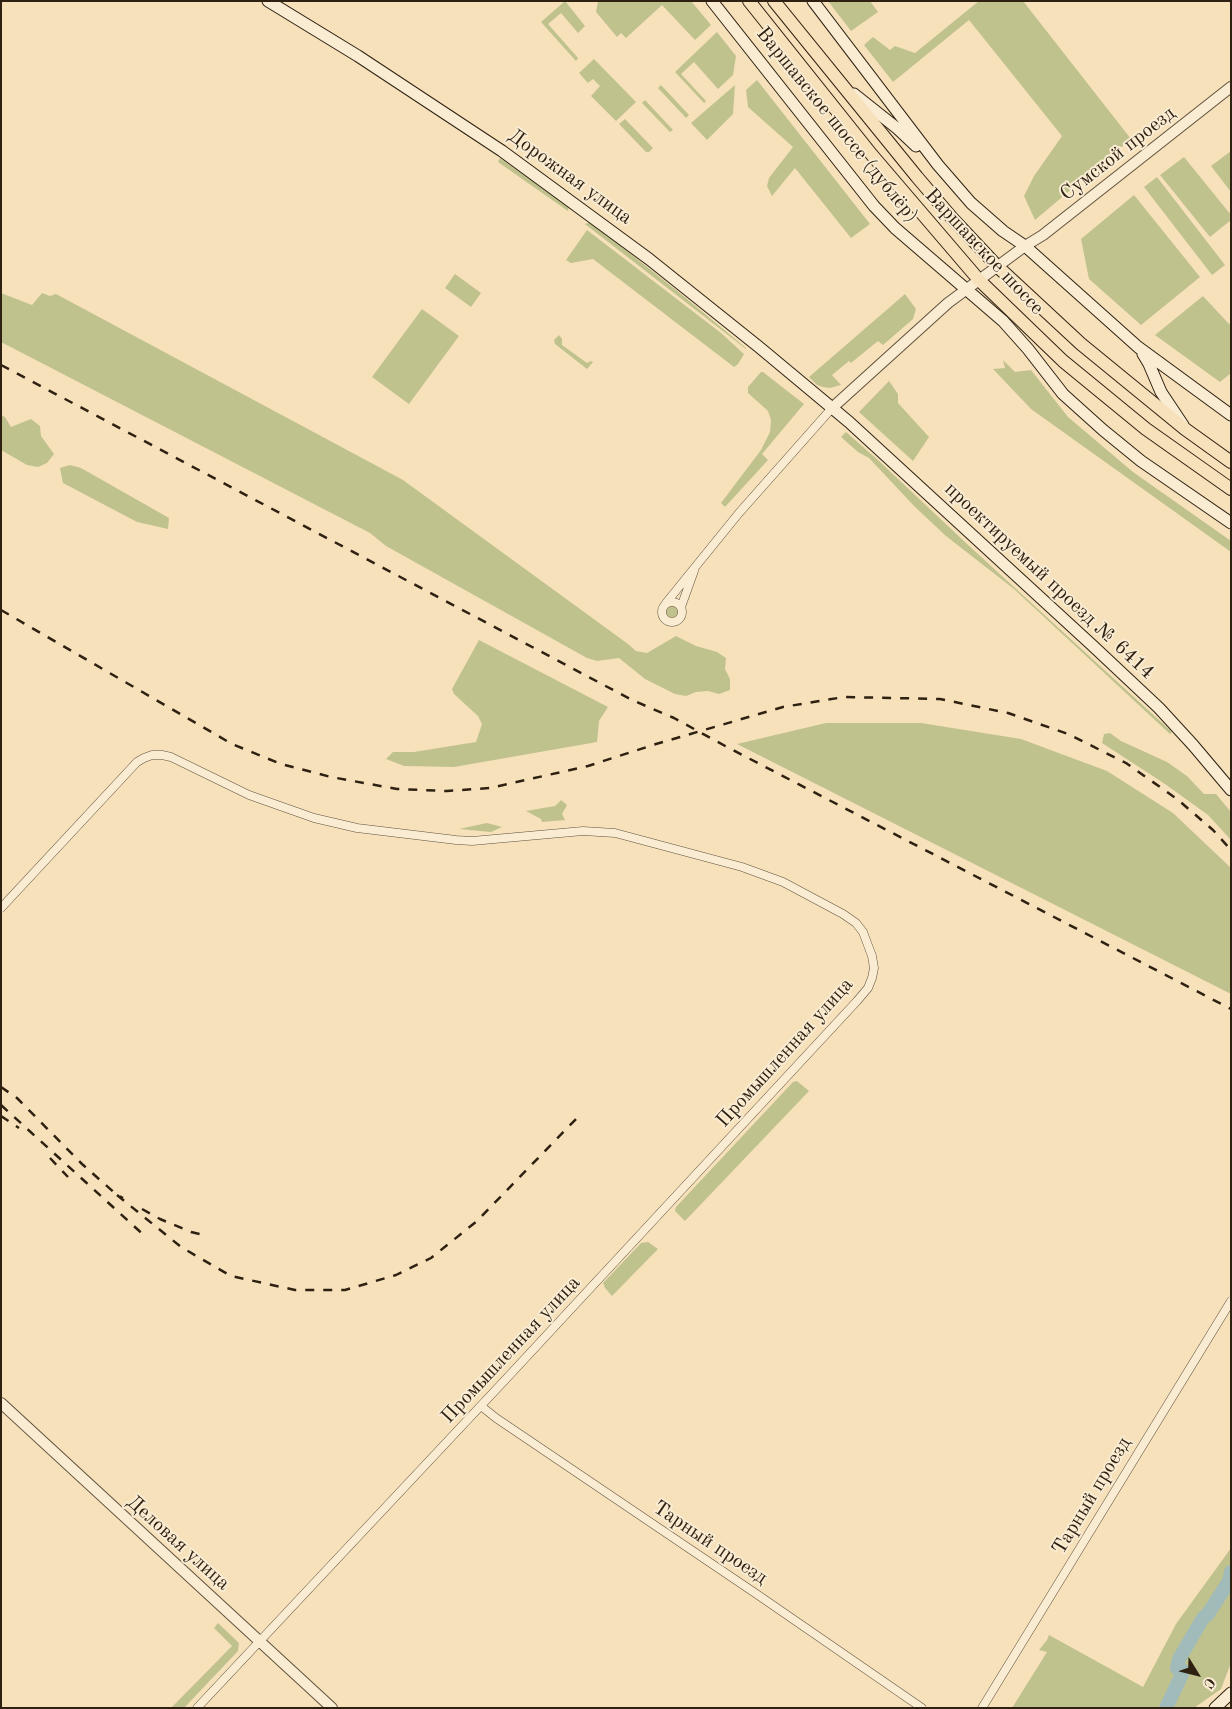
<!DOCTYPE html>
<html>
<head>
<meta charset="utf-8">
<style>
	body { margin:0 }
	#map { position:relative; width:1232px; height:1709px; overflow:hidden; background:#f6e1bb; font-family:"Old Standard TT",serif }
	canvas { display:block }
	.frame { position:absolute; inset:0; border:2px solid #2f2112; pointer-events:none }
	.north { position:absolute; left:1172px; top:1649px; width:50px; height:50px; -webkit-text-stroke:4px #f9ecd3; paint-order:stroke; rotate:126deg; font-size:14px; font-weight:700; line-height:20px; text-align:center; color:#2f2112 }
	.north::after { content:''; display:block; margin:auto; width:18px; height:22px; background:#2f2112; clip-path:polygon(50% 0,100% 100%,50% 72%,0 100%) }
</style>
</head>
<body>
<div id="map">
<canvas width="1232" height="1709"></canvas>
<div class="frame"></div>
<div class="north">С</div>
</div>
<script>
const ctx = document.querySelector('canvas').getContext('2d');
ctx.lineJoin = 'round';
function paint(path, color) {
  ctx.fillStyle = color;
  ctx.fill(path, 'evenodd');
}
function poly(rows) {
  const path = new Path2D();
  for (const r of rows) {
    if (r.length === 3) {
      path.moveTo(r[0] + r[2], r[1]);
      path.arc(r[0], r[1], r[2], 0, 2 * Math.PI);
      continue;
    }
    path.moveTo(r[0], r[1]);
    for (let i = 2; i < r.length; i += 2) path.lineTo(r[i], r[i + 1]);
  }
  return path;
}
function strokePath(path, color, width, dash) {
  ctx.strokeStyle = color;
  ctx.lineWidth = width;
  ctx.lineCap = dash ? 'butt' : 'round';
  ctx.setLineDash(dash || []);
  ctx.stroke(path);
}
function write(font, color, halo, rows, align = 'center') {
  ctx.font = font + ' "Old Standard TT",serif';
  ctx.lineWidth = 4;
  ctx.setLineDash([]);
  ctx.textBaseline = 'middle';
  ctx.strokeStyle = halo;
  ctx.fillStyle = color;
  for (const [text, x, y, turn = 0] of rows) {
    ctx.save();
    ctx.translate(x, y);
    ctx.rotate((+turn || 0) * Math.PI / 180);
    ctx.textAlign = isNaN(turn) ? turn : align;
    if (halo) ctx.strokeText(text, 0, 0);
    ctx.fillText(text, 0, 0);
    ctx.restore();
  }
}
const green = poly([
	[565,1,585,26,578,33,561,13,548,24,578,58,576,61,541,22],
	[598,1,691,1,711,25,695,40,662,5,626,38,621,33,617,37,596,12],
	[828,1,870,1,878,12,851,31],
	[979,1,1023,1,1131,139,1035,220,1024,196,1034,176,1062,136,969,20,893,82,864,45,873,37,890,50,895,46,915,53],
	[717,32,736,56,733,75,718,89,694,62,681,74,706,101,704,103,675,72],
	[594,59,636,102,616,121,591,96,600,86,593,79,588,83,579,73],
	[757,80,870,224,851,238,795,168,772,196,767,186,769,178,793,147,748,107,746,90],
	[661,85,689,115,686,118,658,88],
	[735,85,733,114,707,140,691,123],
	[645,100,673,130,670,132,642,103],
	[625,119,653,148,649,152,646,152,619,124],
	[1231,151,1231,192,1211,166],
	[1184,157,1231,215,1231,220,1210,237,1160,175],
	[500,158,569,206,568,211,498,162],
	[1157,177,1225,265,1212,275,1144,187],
	[1134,195,1200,277,1141,325,1089,279,1081,239],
	[591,222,681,294,746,348,746,349,585,224],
	[587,230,721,333,744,354,738,364,734,367,593,259,571,263,566,260],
	[455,274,481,293,471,307,445,288],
	[1,293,32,305,42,293,50,296,56,294,403,480,628,644,636,651,647,653,676,636,696,646,717,652,726,658,725,669,730,679,730,690,719,694,708,691,696,692,686,696,675,694,645,679,619,658,597,661,587,658,386,546,370,533,1,342],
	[905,294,916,309,913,319,883,345,878,341,851,363,849,361,832,375,841,385,830,388,823,387,817,385,809,377],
	[1203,296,1229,324,1231,323,1231,373,1220,382,1155,335],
	[422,309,459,336,409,404,372,377],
	[559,335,562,339,562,345,587,363,591,361,593,362,587,369,555,344,554,340],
	[1003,360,1015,372,1031,370,1068,417,1133,472,1231,541,1231,552,1031,409,993,369,1005,368],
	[761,372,763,372,804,404,762,454,768,460,725,507,721,503,761,450,770,432,771,420,768,411,748,393,748,387],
	[889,381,898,394,898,403,929,437,913,461,859,412],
	[1,415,5,417,11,427,31,419,40,426,41,436,54,454,47,463,38,467,27,465,1,450],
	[846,432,879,461,966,543,1172,732,1170,734,1014,589,946,536,915,507,869,458,858,452,841,437],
	[70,465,81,468,169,518,168,529,137,522,63,483,60,468],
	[671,612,7],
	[479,640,608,707,599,721,597,742,454,767,404,766,386,759,393,752,414,752,476,742,482,724,478,716,454,694,452,689],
	[826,723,921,723,1021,739,1107,771,1173,813,1231,868,1231,994,737,744],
	[1110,733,1121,741,1167,762,1187,776,1204,794,1216,794,1231,812,1231,840,1208,815,1165,784,1102,743,1104,734],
	[561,800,567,805,562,814,565,820,542,822,541,819,526,811,555,806],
	[487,823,502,827,491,832,459,829],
	[797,1081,809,1091,685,1221,675,1211,676,1207,793,1082],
	[648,1242,658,1249,612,1296,605,1288,603,1283,641,1243],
	[1231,1548,1231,1663,1221,1689,1194,1708,1012,1708,1047,1652,1039,1650,1047,1640,1049,1635,1143,1687,1176,1624],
	[218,1623,239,1643,238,1651,184,1708,171,1708,232,1646,214,1628]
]);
const river = poly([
	[1166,1708,1183,1672,1182,1670,1177,1668,1179,1659,1203,1618,1208,1614,1229,1581,1231,1572]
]);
const minor = poly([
	[672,612,10],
	[666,603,739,513,832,408],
	[681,607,694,571],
	[1,908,137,762,144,758,152,755,162,755,171,757,249,795,314,818,357,828,456,840,472,841,583,831,615,833,742,867,783,882,843,914,856,923,863,932,872,956,874,968,872,978,868,988,857,1001,505,1380,197,1708],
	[481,1406,496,1418,758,1595,922,1708],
	[982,1708,1231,1301]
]);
const tertiary = poly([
	[832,408,948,303,1025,246,1043,235,1231,87],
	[1,1403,332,1708]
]);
const secondary = poly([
	[268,1,358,56,502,151,649,259,759,347,849,422,1093,646,1159,708,1193,745,1231,790],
	[712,1,874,206,895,228,1003,321,1028,349,1063,394,1103,430,1141,461,1231,523],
	[813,1,938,165,971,203,1003,231,1025,246,1138,347,1231,415],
	[854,94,898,129,916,146],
	[1143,354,1149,364,1161,392,1183,425],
	[1215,1708,1231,1693]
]);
const primary = poly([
	[749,1,872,155,979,280,1063,361,1146,429,1231,489],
	[774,1,917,177,952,218,998,267,1081,344,1185,429,1231,462]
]);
const rail = poly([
	[1,365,632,700,674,718,727,747,1231,1009],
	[1,610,232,744,281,764,331,777,397,789,447,791,490,788,588,766,656,744,783,707,844,697,940,699,1008,713,1068,734,1126,763,1177,799,1213,830,1231,850],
	[1,1087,17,1098,82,1164,117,1195,123,1198],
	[1,1105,147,1238],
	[1,1116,19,1128],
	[50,1158,68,1177],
	[117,1195,181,1247,231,1276,295,1290,345,1290,396,1275,431,1258,477,1221,577,1118],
	[142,1209,160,1219,191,1232,208,1236]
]);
const streetNames = [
	["Варшавское шоссе (дублёр)",837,125,51],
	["Сумской проезд",1118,154,-38],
	["Дорожная улица",570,177,36],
	["Варшавское шоссе",984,252,47],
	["проектируемый проезд № 6414",1049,581,43],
	["Промышленная улица",785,1053,-48],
	["Промышленная улица",511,1350,-47],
	["Тарный проезд",1092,1496,-59],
	["Деловая улица",178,1543,42],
	["Тарный проезд",710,1543,34]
];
paint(green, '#c0c28e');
strokePath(river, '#a0bbba', 14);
strokePath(minor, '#61513c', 9);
strokePath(tertiary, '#61513c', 12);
strokePath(secondary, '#2f2112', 13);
strokePath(primary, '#2f2112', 14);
strokePath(minor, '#f9ecd3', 8);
strokePath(tertiary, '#f9ecd3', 10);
strokePath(secondary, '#f9ecd3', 11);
strokePath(primary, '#f6e1bb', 12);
strokePath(rail, '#2f2112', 2.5, [9, 9]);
write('20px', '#2f2112', '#f9ecd3', streetNames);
</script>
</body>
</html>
